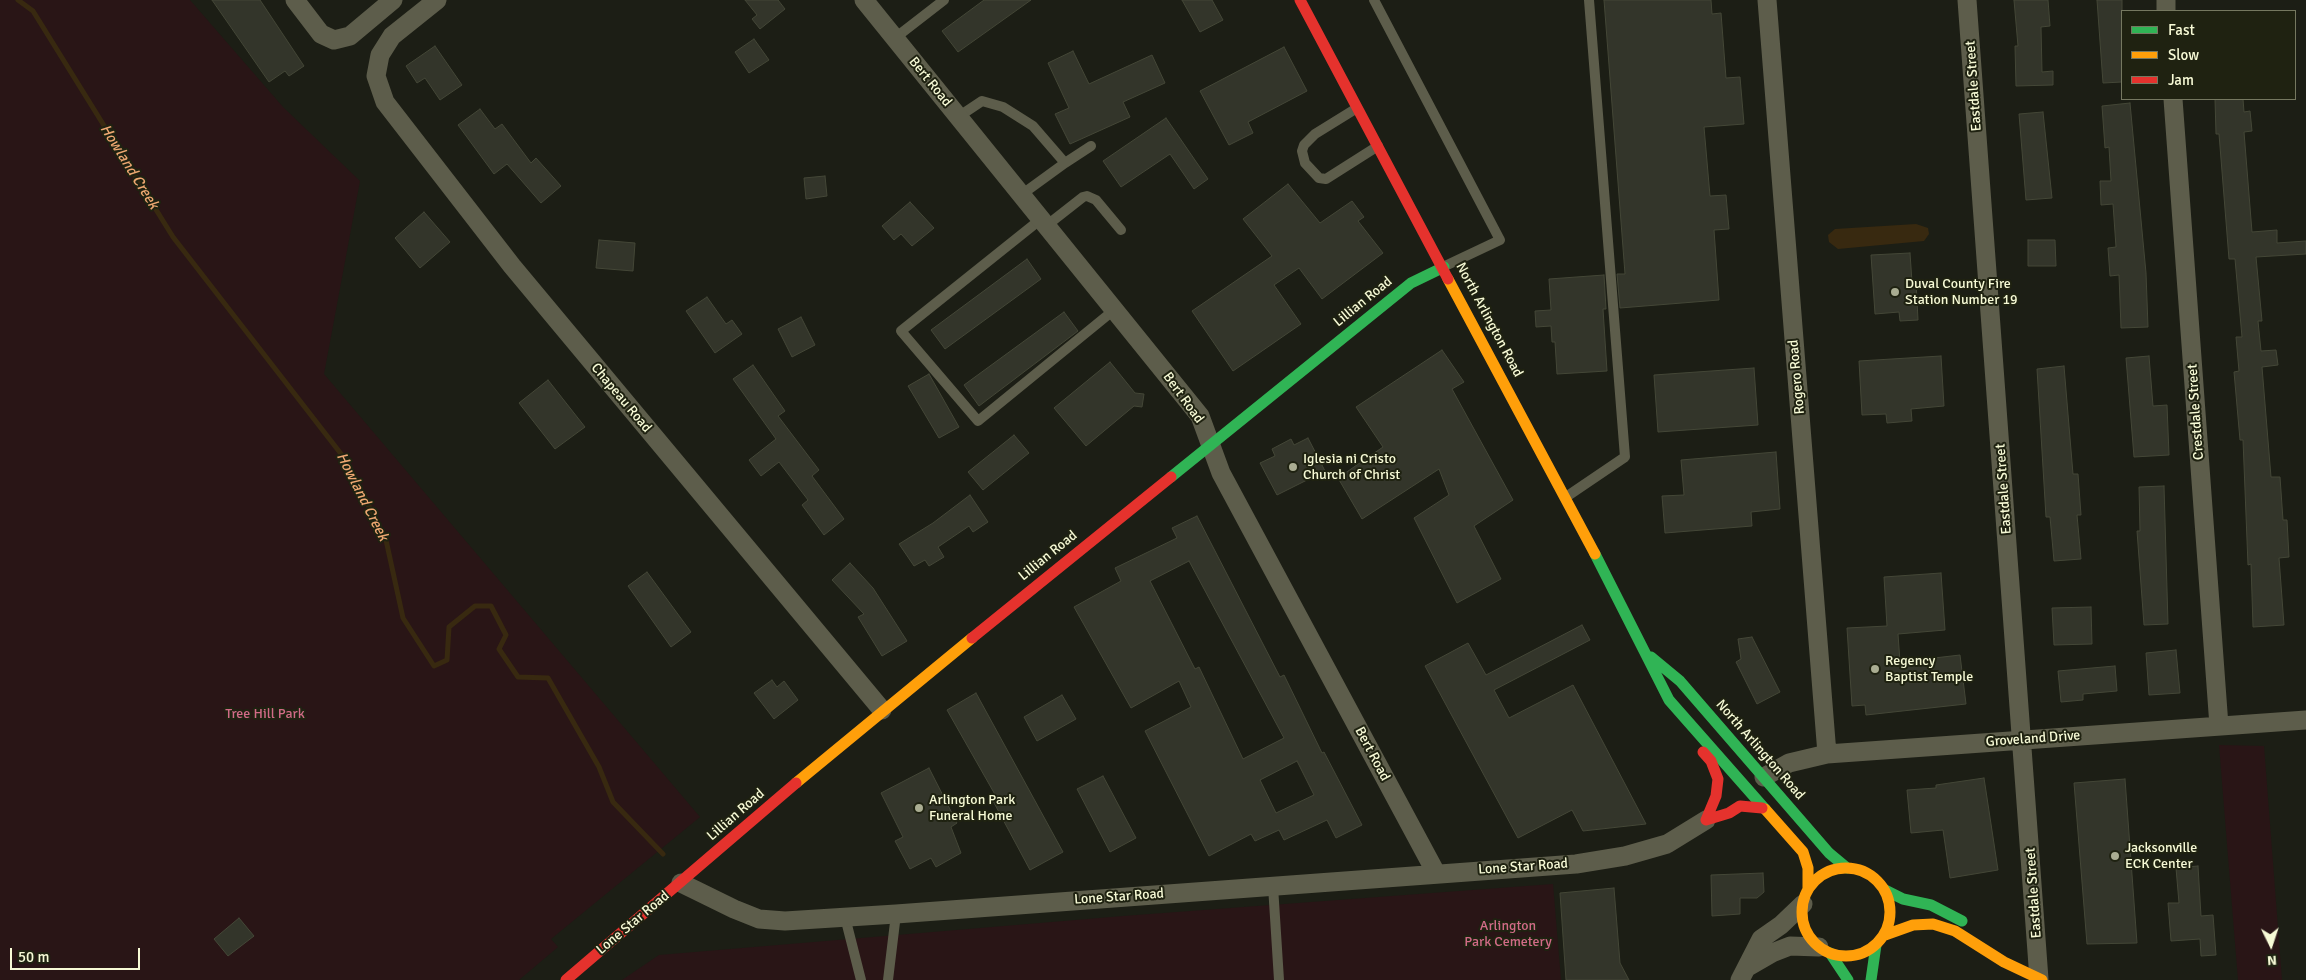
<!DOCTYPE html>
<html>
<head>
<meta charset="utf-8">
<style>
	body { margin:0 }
	#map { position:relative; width:2306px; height:980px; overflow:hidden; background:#1c1e15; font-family:Signika,sans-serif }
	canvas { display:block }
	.legend { position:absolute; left:2121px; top:10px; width:175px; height:90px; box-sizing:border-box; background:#1f2211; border:1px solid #757860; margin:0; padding:6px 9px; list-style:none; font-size:15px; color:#f7fad6 }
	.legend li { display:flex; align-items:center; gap:10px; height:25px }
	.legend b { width:25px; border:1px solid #757860 }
	.north { position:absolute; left:2246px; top:920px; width:50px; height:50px; -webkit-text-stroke:4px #1f2211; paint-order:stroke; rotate:176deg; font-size:14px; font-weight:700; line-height:20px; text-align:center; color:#f7fad6 }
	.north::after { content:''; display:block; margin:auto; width:18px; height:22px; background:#f7fad6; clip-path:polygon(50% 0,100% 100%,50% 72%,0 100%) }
	.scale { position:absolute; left:10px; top:948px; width:130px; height:22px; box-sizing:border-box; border:2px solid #f7fad6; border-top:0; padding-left:6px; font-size:15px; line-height:18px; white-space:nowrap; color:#f7fad6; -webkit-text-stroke:4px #1f2211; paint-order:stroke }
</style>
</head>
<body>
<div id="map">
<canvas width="2306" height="980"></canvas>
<ul class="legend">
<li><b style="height:6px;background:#30b455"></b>Fast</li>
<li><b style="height:6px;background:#ff9f0a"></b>Slow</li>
<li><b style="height:6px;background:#e5322d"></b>Jam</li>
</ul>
<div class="north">N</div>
<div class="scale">50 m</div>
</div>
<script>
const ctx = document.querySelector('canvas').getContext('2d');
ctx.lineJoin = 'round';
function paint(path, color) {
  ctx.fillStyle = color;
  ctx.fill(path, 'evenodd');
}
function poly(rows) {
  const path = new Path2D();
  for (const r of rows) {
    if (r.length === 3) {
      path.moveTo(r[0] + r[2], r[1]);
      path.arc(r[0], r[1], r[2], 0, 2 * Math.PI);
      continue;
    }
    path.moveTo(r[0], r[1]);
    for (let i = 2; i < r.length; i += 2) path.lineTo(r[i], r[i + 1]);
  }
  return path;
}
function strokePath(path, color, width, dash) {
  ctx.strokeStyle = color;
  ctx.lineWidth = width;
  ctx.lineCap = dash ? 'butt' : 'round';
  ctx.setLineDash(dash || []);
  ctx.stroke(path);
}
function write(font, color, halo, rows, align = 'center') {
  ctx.font = font + ' Signika,sans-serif';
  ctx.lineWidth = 4;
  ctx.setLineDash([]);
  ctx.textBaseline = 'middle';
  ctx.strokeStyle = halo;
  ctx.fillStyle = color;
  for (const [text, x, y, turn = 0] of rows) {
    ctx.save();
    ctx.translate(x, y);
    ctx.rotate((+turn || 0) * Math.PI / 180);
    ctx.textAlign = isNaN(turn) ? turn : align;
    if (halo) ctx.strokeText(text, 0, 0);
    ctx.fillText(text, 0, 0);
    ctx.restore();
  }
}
const green = poly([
	[0,0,190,0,283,107,360,181,324,374,700,817,551,939,558,947,519,980,0,980],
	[2219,745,2264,746,2282,980,2238,980],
	[1553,884,1561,980,622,980,659,955,1123,916]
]);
const water = poly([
	[1916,224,1928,228,1929,234,1924,241,1838,249,1829,242,1828,235,1835,229]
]);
const stream = poly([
	[18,0,33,11,173,237,345,459,386,540,403,618,434,666,447,660,449,627,475,606,491,606,506,635,499,649,518,677,548,678,599,767,613,802,663,854]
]);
const building = poly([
	[212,0,260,0,304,66,289,76,285,71,269,82,212,0],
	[745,0,778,0,785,9,760,29,752,19,757,15,745,0],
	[984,0,1031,0,958,52,942,31,984,0],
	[1182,0,1212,0,1223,20,1200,32,1182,0],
	[1604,0,1711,0,1712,14,1721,13,1726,78,1740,77,1744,124,1704,127,1710,196,1726,195,1729,229,1714,230,1719,300,1620,308,1617,274,1625,274,1604,0],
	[2014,0,2048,0,2050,26,2041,27,2042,72,2053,71,2053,85,2016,86,2015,46,2018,46,2014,0],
	[2097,0,2122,0,2122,82,2103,83,2097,0],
	[754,39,769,60,749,73,735,52,754,39],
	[435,46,462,85,440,100,425,78,417,83,406,66,435,46],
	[1284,47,1307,91,1248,122,1253,133,1229,145,1200,91,1284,47],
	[1073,51,1089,84,1152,55,1165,83,1123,102,1130,117,1070,144,1055,114,1069,108,1048,63,1073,51],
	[2215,99,2243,99,2244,112,2250,111,2252,131,2244,132,2252,232,2277,230,2277,243,2306,241,2306,254,2256,257,2262,321,2258,321,2261,351,2276,350,2278,365,2262,367,2271,477,2280,477,2283,520,2287,520,2289,557,2279,558,2284,625,2253,627,2251,564,2248,565,2243,440,2240,440,2234,372,2239,371,2236,337,2242,337,2235,259,2229,259,2219,134,2216,134,2215,99],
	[2130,103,2146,273,2148,327,2121,328,2119,275,2110,276,2108,248,2116,247,2113,204,2101,205,2100,181,2111,181,2109,147,2105,148,2102,106,2130,103],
	[480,109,495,129,502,124,531,163,536,158,561,186,541,203,507,164,494,174,458,125,480,109],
	[2043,112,2052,198,2026,200,2019,114,2043,112],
	[1166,118,1208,179,1194,189,1170,154,1121,187,1103,161,1166,118],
	[825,176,827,196,806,199,804,178,825,176],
	[1288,184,1320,223,1352,201,1364,217,1358,221,1383,253,1322,299,1299,268,1274,285,1301,324,1233,371,1192,311,1272,256,1243,219,1288,184],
	[910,202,934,228,912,246,901,234,894,240,882,226,910,202],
	[424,212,450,242,420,268,395,238,424,212],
	[599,240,635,243,633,271,596,268,599,240],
	[2028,240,2055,240,2056,266,2028,266,2028,240],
	[1910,253,1912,282,1916,282,1918,320,1900,321,1899,312,1875,314,1871,255,1910,253],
	[1027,259,1041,279,945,349,931,330,1027,259],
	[1604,275,1606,309,1603,309,1607,371,1557,374,1555,342,1552,342,1551,326,1536,327,1535,311,1551,310,1549,279,1604,275],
	[707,297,726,324,732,320,742,334,715,353,686,311,707,297],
	[1064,312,1078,331,979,406,964,385,1064,312],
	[801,317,815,345,792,357,778,329,801,317],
	[1442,350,1464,382,1452,389,1513,500,1474,526,1501,579,1457,603,1414,518,1449,495,1439,469,1362,519,1338,478,1383,447,1356,407,1442,350],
	[1941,356,1944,406,1911,409,1912,421,1887,423,1886,414,1862,415,1859,361,1941,356],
	[2149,356,2153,406,2167,405,2169,455,2134,457,2126,358,2149,356],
	[1110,362,1135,393,1144,394,1142,407,1134,406,1086,446,1054,408,1110,362],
	[753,365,785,411,778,416,819,470,812,476,844,519,824,535,802,505,808,500,779,462,761,476,749,460,776,439,733,379,753,365],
	[2064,366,2073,474,2078,474,2081,515,2077,515,2081,559,2054,561,2050,517,2046,517,2037,369,2064,366],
	[1754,368,1758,425,1658,432,1654,375,1754,368],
	[929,374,959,427,939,438,908,386,929,374],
	[548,380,585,427,555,449,519,403,548,380],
	[1014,435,1029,453,983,490,968,472,1014,435],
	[1308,438,1325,471,1277,495,1260,463,1275,456,1272,449,1291,439,1294,445,1308,438],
	[1776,452,1780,509,1751,512,1752,526,1665,533,1662,496,1684,495,1681,460,1776,452],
	[2164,486,2168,624,2144,625,2137,531,2140,531,2139,487,2164,486],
	[970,495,988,522,973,532,969,526,938,547,944,557,929,566,925,560,914,566,899,544,933,523,970,495],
	[1197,516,1280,677,1284,675,1322,753,1324,752,1362,825,1336,838,1327,820,1284,840,1279,830,1255,841,1251,834,1209,856,1145,731,1191,707,1179,681,1131,708,1074,607,1121,581,1115,568,1177,538,1172,528,1197,516],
	[1189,561,1284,738,1243,759,1199,667,1195,669,1150,581,1189,561],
	[1297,761,1314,795,1276,813,1260,780,1297,761],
	[850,563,873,588,907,641,882,656,858,617,864,614,832,580,850,563],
	[647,572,691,632,671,647,628,586,647,572],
	[1941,573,1945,630,1898,634,1900,662,1960,655,1966,704,1866,715,1865,705,1852,706,1847,628,1887,626,1884,577,1941,573],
	[2091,607,2092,644,2054,645,2052,608,2091,607],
	[1582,625,1590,640,1494,690,1509,718,1573,685,1646,824,1583,831,1572,810,1518,838,1425,666,1468,643,1486,675,1582,625],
	[1752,637,1780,692,1757,704,1736,662,1741,659,1738,639,1752,637],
	[2176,650,2180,693,2149,695,2146,653,2176,650],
	[2115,666,2117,691,2083,694,2083,700,2061,702,2058,671,2115,666],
	[772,680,777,687,784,681,798,700,774,719,754,693,772,680],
	[976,693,1063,852,1030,870,993,801,997,798,947,710,976,693],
	[1062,695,1076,719,1037,741,1024,717,1062,695],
	[929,768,957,823,951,827,961,853,936,867,931,858,910,869,895,841,903,837,881,793,929,768],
	[1103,776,1136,838,1110,852,1077,789,1103,776],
	[1984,778,1998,870,1950,878,1943,830,1911,833,1907,790,1936,788,1936,785,1984,778],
	[2125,779,2137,943,2087,944,2074,783,2125,779],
	[2198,866,2201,916,2213,915,2216,955,2201,956,2200,939,2171,941,2168,903,2179,903,2176,868,2198,866],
	[1763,873,1764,892,1757,898,1740,898,1740,914,1712,916,1711,875,1763,873],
	[1614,888,1620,963,1629,980,1566,980,1560,893,1614,888],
	[239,918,254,936,228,956,214,939,239,918]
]);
const lane = poly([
	[1374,0,1500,240,1445,266],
	[895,38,944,0],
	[1357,108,1315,134,1304,145,1302,151,1305,163,1319,178,1326,179,1378,146],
	[958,117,982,101,1003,107,1033,126,1065,163,1021,195],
	[1065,163,1091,146],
	[1041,219,901,331,978,421,1114,310],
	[1046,226,1083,197,1087,196,1096,200,1121,230],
	[1566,497,1625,457,1589,0],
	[1273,886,1279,980],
	[845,917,861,980],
	[888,980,896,914]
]);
const street = poly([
	[295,0,321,34,334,40,350,36,393,0],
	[437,0,392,36,380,55,376,76,385,102,512,266,882,710],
	[864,0,1200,416,1221,473,1436,873],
	[1767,0,1827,754],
	[1967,0,2039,979],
	[2166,0,2166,11],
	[2173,99,2219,726],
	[1764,777,1789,763,1827,754,2306,720],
	[681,883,734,909,759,919,785,921,896,914,1576,864,1625,856,1667,844,1706,820],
	[1746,968,1772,953,1790,946,1819,947],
	[1740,980,1761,939,1781,925,1803,904]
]);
const fast = poly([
	[1171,477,1411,283,1444,267],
	[1595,554,1669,700,1765,809],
	[1651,657,1680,681,1829,853,1847,868],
	[1885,890,1903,899,1931,905,1962,921],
	[1830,953,1848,980],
	[1871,980,1876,945]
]);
const slow = poly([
	[1448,279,1595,554],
	[796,783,972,638],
	[1765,809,1803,852,1808,868,1808,889],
	[1846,912,44],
	[1885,935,1913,925,1933,924,1955,931,2004,962,2042,980]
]);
const jam = poly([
	[1300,0,1448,279],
	[972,638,1171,477],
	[1703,752,1711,761,1718,779,1716,796,1706,820],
	[1706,820,1729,813,1740,806,1762,808],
	[566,980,796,783]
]);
const markers = [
	[1895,292,5,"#aaad92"],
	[1293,467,5,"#aaad92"],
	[1875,669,5,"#aaad92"],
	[919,808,5,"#aaad92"],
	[2115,856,5,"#aaad92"]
];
const streetNames = [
	["Bert Road",930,82,51],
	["Eastdale Street",1974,86,-94],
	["Lillian Road",1363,302,-39],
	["North Arlington Road",1489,320,62],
	["Rogero Road",1797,377,-95],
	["Chapeau Road",621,398,50],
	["Bert Road",1183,398,54],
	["Crestdale Street",2196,412,-94],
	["Eastdale Street",2004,489,-94],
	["Lillian Road",1048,556,-39],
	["Groveland Drive",2033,739,-4],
	["North Arlington Road",1760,750,49],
	["Bert Road",1372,754,62],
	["Lillian Road",736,815,-41],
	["Lone Star Road",1523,867,-4],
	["Eastdale Street",2034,893,-94],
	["Lone Star Road",1119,897,-4],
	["Lone Star Road",633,923,-40]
];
const poiNames = [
	["Duval County Fire",1905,284],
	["Station Number 19",1905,300],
	["Iglesia ni Cristo",1303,459],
	["Church of Christ",1303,475],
	["Regency",1885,661],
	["Baptist Temple",1885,677],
	["Arlington Park",929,800],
	["Funeral Home",929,816],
	["Jacksonville",2125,848],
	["ECK Center",2125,864]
];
const parkNames = [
	["Tree Hill Park",265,714],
	["Arlington",1508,926],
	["Park Cemetery",1508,942]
];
const waterNames = [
	["Howland Creek",129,167,58],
	["Howland Creek",362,497,63]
];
paint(green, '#291516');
paint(water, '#382910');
strokePath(stream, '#382910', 5);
paint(building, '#33352a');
strokePath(building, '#444737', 1);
strokePath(lane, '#5d5d4b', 10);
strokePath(street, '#5d5d4b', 19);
strokePath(fast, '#30b455', 11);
strokePath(slow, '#ff9f0a', 11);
strokePath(jam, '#e5322d', 11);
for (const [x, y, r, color] of markers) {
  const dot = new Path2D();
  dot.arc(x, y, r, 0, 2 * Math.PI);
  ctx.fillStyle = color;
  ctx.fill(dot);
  strokePath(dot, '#1f2211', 2);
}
write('14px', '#f7fad6', '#1f2211', streetNames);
write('14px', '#f7fad6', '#1f2211', poiNames, 'left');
write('14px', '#d16b87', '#1f2211', parkNames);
write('italic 15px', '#eda771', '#1f2211', waterNames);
</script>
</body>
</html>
